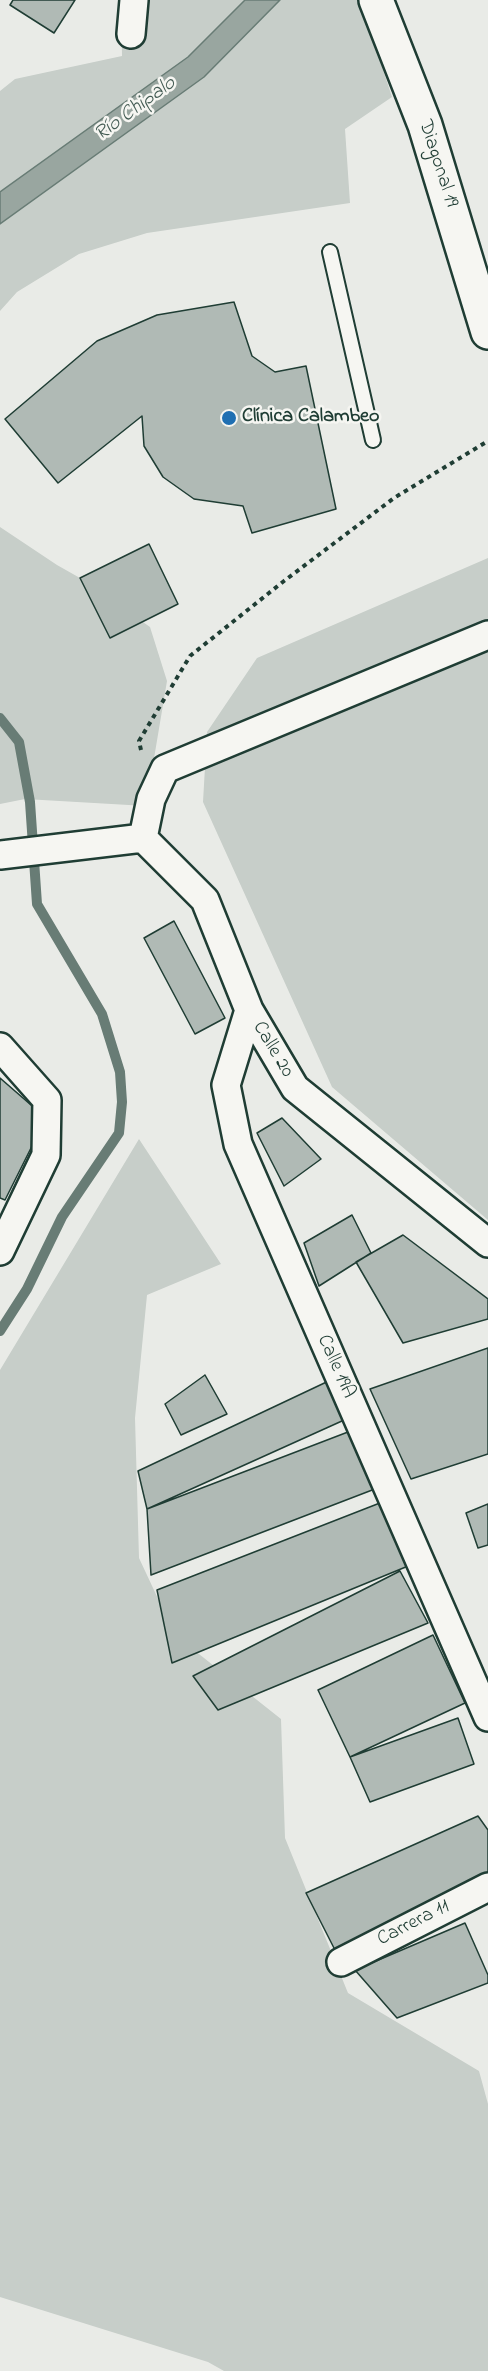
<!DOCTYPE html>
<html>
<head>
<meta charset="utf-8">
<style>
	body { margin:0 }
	canvas { display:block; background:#e9ebe7 }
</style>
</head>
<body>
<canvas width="488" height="2371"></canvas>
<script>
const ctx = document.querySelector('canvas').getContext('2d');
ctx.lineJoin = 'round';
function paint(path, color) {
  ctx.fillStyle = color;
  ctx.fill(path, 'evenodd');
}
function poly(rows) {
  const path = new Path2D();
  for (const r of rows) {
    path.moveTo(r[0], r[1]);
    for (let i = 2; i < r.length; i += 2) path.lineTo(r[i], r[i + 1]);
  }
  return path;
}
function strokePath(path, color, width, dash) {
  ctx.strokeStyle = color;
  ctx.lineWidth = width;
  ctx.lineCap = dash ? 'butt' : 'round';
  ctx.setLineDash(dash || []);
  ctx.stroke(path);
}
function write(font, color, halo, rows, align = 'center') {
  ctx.font = font + ' "Indie Flower",sans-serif';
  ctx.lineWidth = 5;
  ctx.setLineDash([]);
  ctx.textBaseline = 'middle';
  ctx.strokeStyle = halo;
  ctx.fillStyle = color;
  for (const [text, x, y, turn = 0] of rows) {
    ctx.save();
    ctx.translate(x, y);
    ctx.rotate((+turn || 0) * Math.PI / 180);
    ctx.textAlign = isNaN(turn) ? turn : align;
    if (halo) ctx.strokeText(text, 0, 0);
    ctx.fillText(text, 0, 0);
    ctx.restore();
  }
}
const green = poly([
	[121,0,360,0,392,97,345,129,350,203,147,233,79,254,17,292,0,311,0,91,15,79,122,56],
	[0,527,57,565,80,578,150,627,167,681,146,806,25,799,0,804],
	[488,558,488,1220,332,1087,203,802,207,732,257,658],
	[139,1139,221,1264,147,1295,135,1418,139,1558,175,1635,281,1719,285,1838,348,1993,479,2071,488,2104,488,2371,224,2371,208,2362,0,2297,0,1370]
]);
const water = poly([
	[245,0,280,0,204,77,0,224,0,192,188,57,245,0]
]);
const stream = poly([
	[0,718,19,742,30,802,37,904,102,1014,120,1072,122,1102,119,1133,62,1217,27,1289,0,1331]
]);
const building = poly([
	[13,0,75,0,54,33,10,5,13,0],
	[234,302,252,356,275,372,306,366,336,509,252,533,243,506,194,499,163,477,144,446,142,416,58,483,5,419,97,341,157,315,234,302],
	[149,544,178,604,110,638,80,578,149,544],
	[174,921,225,1018,195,1034,144,938,174,921],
	[0,1078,46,1118,5,1200,0,1198,0,1078],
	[282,1118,321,1159,284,1186,257,1133,282,1118],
	[352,1215,371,1253,319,1286,304,1243,352,1215],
	[403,1235,488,1299,488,1319,403,1343,356,1262,403,1235],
	[488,1348,488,1454,411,1479,370,1389,488,1348],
	[205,1375,227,1414,181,1435,165,1404,205,1375],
	[335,1378,353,1416,147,1509,138,1471,335,1378],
	[361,1427,380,1487,151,1575,147,1509,361,1427],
	[385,1501,413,1564,172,1663,157,1590,385,1501],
	[488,1504,488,1545,478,1548,466,1513,488,1504],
	[400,1571,428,1623,218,1710,193,1676,400,1571],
	[433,1635,465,1703,350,1757,318,1690,433,1635],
	[458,1718,474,1764,370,1802,350,1757,458,1718],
	[478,1816,488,1830,488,1881,336,1952,306,1893,478,1816],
	[465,1923,488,1975,488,1983,397,2018,355,1970,465,1923]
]);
const path = poly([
	[141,750,139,741,190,656,284,581,394,498,488,441]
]);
const service = poly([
	[330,252,373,440]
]);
const minor = poly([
	[131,34,134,0],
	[488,635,165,769,151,799,143,838,205,900,249,1010,295,1088,488,1243],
	[0,855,143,838],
	[249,1010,226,1085,238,1144,488,1717],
	[0,1047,47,1100,46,1155,0,1251],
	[341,1962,488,1887]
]);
const tertiary = poly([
	[376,0,425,125,488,332]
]);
const markers = [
	[229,418,8,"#1f6fb2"]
];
const streetNames = [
	["Diagonal 19",437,164,72],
	["Calle 20",272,1050,59],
	["Calle 19A",335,1367,66],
	["Carrera 11",414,1924,-27]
];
const poiNames = [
	["Clínica Calambeo",242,418]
];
const waterNames = [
	["Río Chipalo",136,110,-36]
];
paint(green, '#c7cec9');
paint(water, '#99a6a0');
strokePath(water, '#687c75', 1.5);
strokePath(stream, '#687c75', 10);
paint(building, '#b0bab5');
strokePath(building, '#1f3d34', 1.5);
strokePath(service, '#1f3d34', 18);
strokePath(minor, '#1f3d34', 32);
strokePath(tertiary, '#1f3d34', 38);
strokePath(path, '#1f3d34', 4, [4.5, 4.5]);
strokePath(service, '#f6f6f2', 14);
strokePath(minor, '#f6f6f2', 27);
strokePath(tertiary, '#f6f6f2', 33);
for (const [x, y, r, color] of markers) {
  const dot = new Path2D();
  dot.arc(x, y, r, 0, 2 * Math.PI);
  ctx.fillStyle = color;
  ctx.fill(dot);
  strokePath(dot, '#f6f6f2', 2);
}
write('20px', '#1f3d34', '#f6f6f2', streetNames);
write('bold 20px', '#1f3d34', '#f6f6f2', poiNames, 'left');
write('italic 21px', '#445c54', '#f6f6f2', waterNames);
</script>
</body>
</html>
